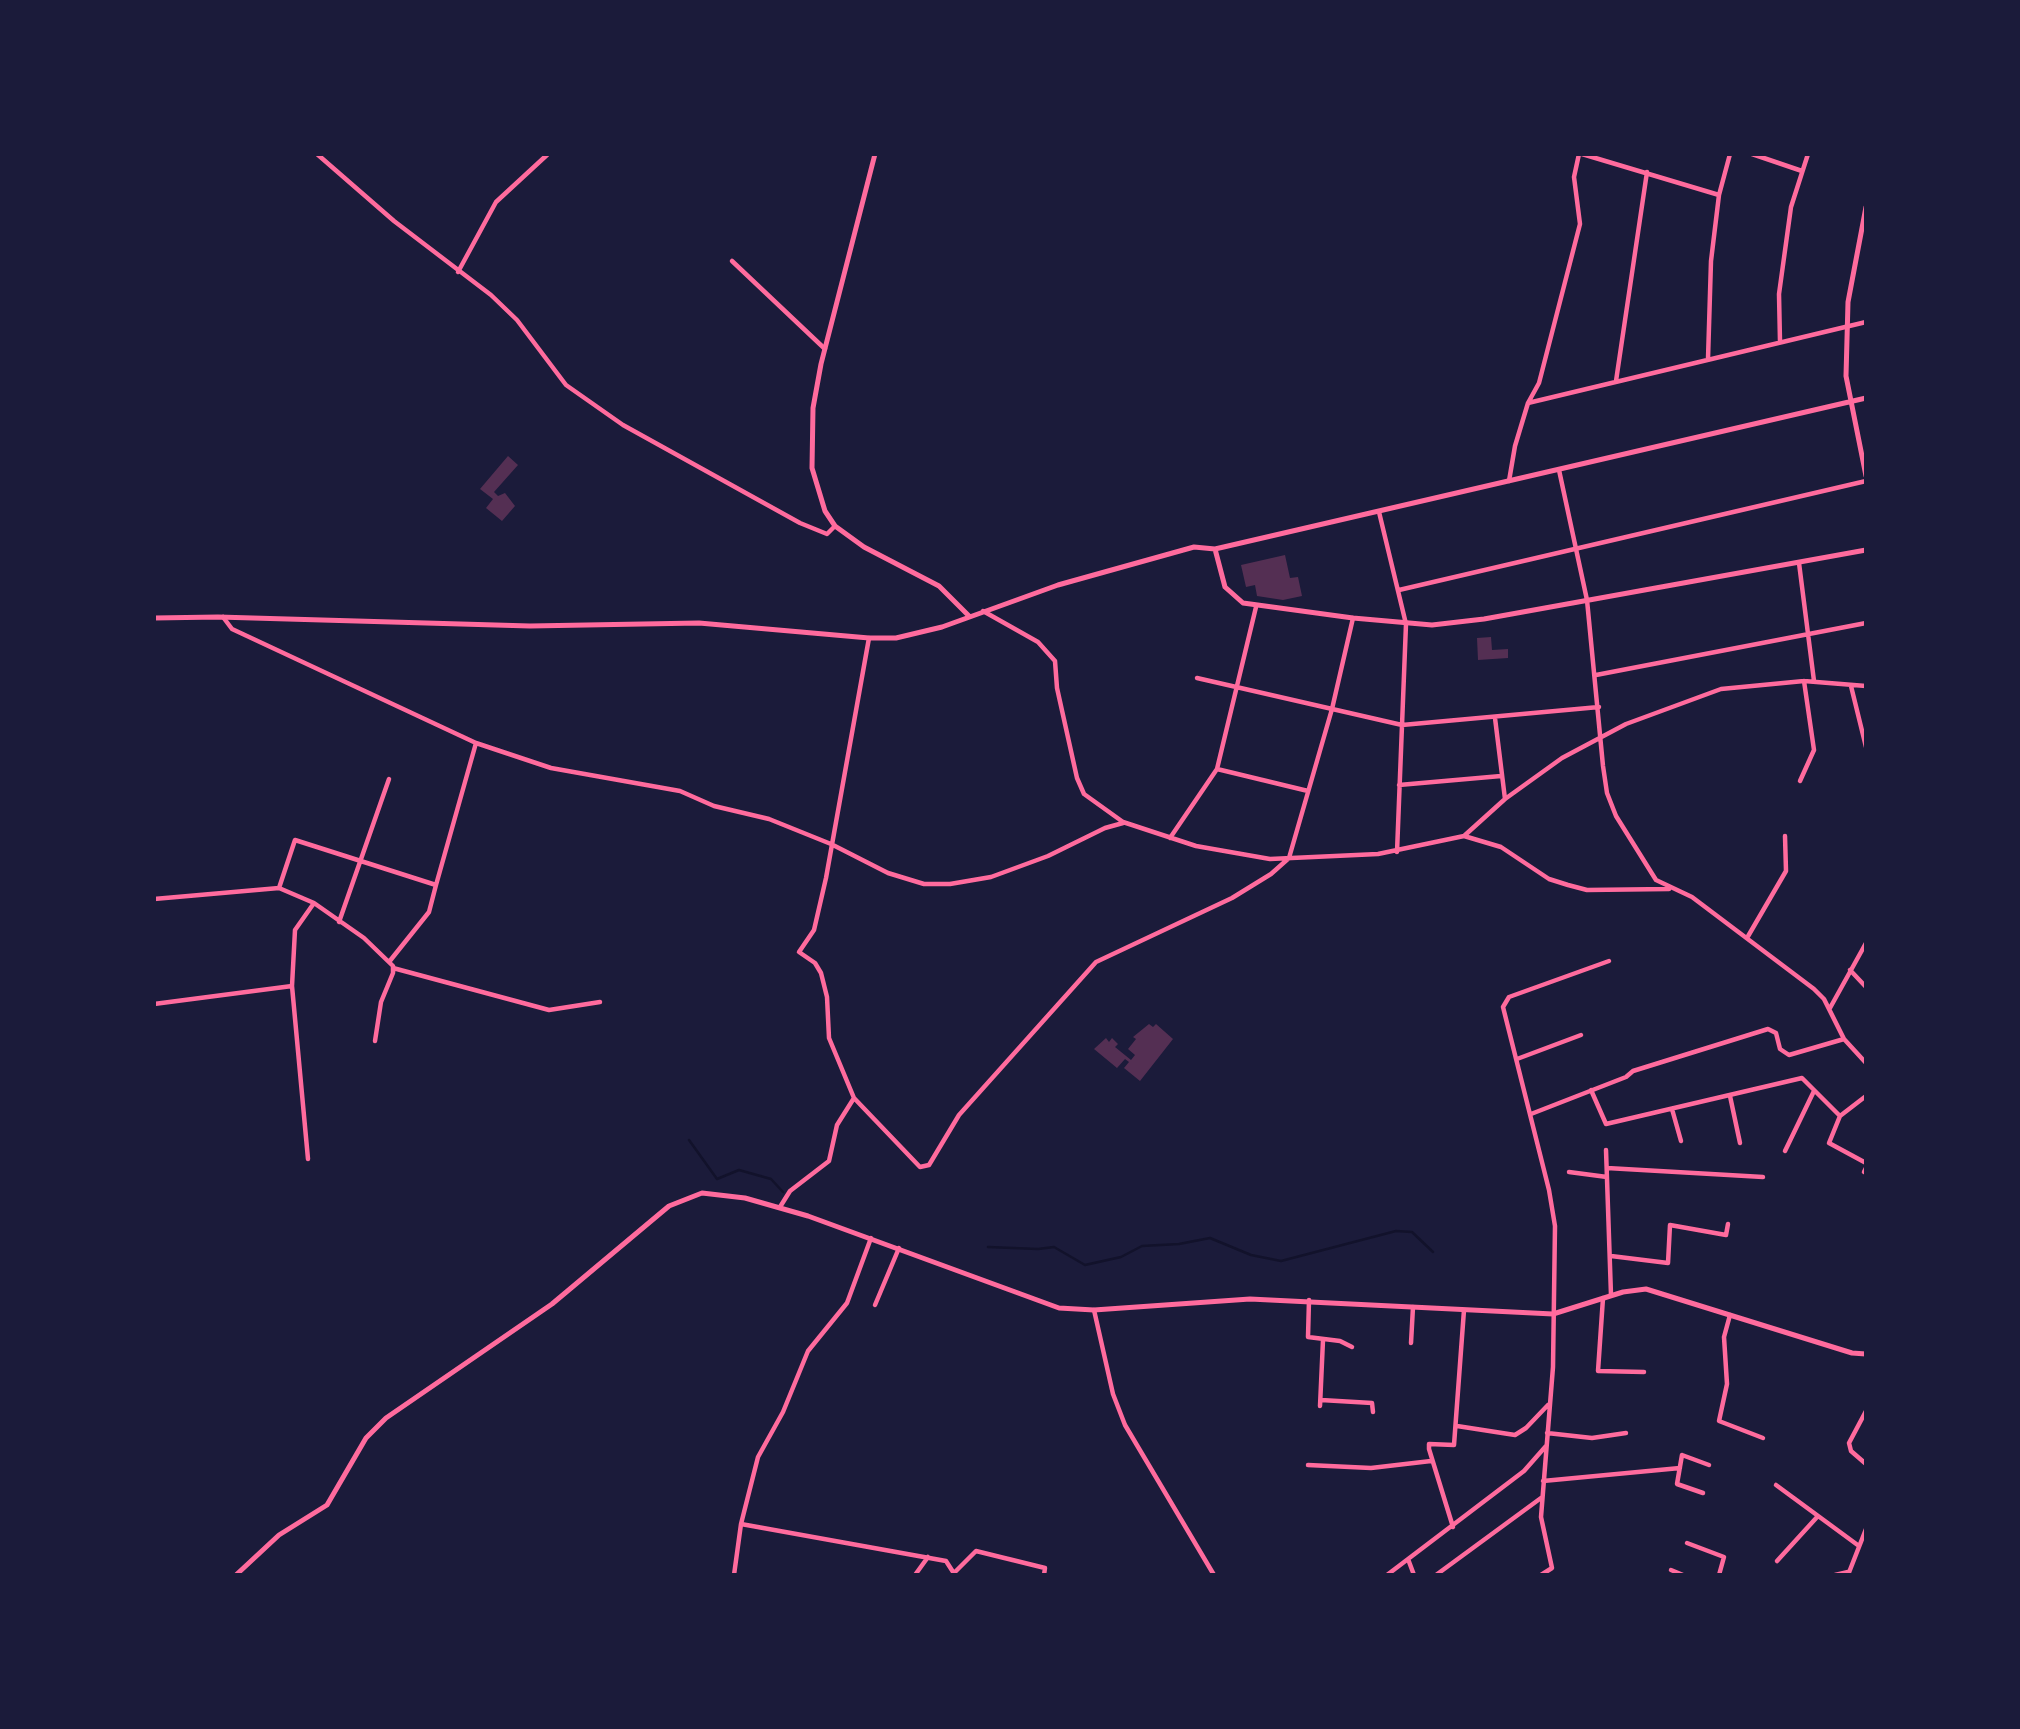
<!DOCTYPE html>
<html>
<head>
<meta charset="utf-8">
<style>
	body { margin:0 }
	#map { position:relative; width:2020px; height:1729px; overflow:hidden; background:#1b1b3a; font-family:Ubuntu,sans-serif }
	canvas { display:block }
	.frame { position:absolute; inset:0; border:156px solid #1b1b3a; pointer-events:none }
</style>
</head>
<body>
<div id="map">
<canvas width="2020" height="1729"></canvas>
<div class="frame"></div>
</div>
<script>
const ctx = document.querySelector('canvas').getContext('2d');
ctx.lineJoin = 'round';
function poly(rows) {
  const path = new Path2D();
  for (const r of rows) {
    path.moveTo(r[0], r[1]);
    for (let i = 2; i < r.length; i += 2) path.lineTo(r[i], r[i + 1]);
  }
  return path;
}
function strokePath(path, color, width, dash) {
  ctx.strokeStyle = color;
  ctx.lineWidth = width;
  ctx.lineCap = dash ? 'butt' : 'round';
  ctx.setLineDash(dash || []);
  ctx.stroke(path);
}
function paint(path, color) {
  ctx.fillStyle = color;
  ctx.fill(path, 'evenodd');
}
const stream = poly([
	[689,1140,717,1179,739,1170,771,1179,783,1192],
	[988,1247,1038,1249,1054,1247,1085,1265,1121,1257,1142,1246,1179,1244,1210,1238,1251,1255,1281,1261,1396,1231,1412,1232,1433,1252]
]);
const building = poly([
	[508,456,518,465,494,492,498,496,505,493,515,506,502,521,486,508,493,499,480,489],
	[1285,555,1290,578,1298,577,1302,596,1283,600,1257,596,1255,585,1246,587,1241,565],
	[1491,637,1492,650,1508,649,1508,658,1478,660,1477,638],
	[1149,1024,1153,1027,1156,1024,1173,1039,1140,1081,1124,1068,1129,1062,1125,1059,1117,1068,1094,1049,1106,1038,1109,1042,1112,1038,1118,1044,1115,1047,1131,1060,1135,1055,1128,1049,1136,1039,1133,1037]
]);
const minor = poly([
	[317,154,394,221,491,295,517,320,566,385,623,425,800,523,827,534,835,526],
	[1582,154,1719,195],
	[1752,154,1802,171],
	[732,261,825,349],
	[458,272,496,202,548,154],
	[1780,342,1779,294,1791,207,1808,154],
	[1708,359,1711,261,1719,195,1730,154],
	[1616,381,1647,172],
	[1528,403,1866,322],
	[1559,470,1587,600,1603,766,1607,793,1616,816,1656,880,1692,897,1814,989,1824,999,1844,1039,1866,1063],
	[1509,481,1515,446,1528,403,1539,383,1580,224,1574,177,1579,154],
	[1379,512,1406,624,1397,852],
	[1799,563,1814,681],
	[1399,590,1866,481],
	[983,611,1038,642,1055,661,1057,688,1077,778,1084,794,1123,822,1196,846,1270,859,1378,854,1464,836,1505,799,1562,758,1626,724,1721,689,1804,681,1866,686],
	[223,617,232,629,476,743],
	[1596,675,1866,623],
	[1197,678,1402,725,1599,707],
	[1851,686,1866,747],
	[1495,718,1505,799],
	[1217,769,1308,791],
	[1800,781,1814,750,1804,681],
	[1399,785,1501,776],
	[1464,836,1501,847,1549,879,1568,885,1587,890,1669,889],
	[1170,838,1217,769,1256,607],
	[279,888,295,840,436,885,476,743,551,768,680,791,714,806,769,819,831,844,888,873,924,884,950,884,991,877,1048,856,1105,828,1123,823],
	[154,899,279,888,314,903,295,930,292,986,308,1159],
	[314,903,364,938,393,966,393,973,381,1002,375,1041],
	[339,922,389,779],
	[1747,938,1786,871,1785,836],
	[389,962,429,912,436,885],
	[393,968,549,1010,600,1002],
	[1850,970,1866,987],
	[154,1004,292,986],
	[1830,1008,1866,943],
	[1517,1059,1581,1035],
	[1591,1090,1606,1124,1802,1078,1840,1116],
	[1730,1096,1740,1143],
	[1866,1096,1840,1116,1829,1143,1866,1163],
	[854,1098,829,1038,827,997,821,973,815,963,799,952,814,930,826,878,869,638],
	[1672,1109,1681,1141],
	[1531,1114,1626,1077,1633,1071,1768,1029,1776,1033,1780,1049,1789,1055,1844,1039],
	[1606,1150,1611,1295],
	[1785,1151,1814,1091],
	[1607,1168,1763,1177],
	[1569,1172,1607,1177],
	[1864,1172,1866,1168],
	[780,1207,790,1191,829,1161,837,1125,854,1098,920,1167,929,1165,959,1115,1096,962,1232,898,1271,874,1289,858,1332,709,1353,618],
	[1611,1256,1668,1263,1670,1225,1726,1235,1728,1224],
	[1603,1298,1598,1371,1644,1372],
	[1309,1300,1308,1337,1340,1341,1352,1347],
	[875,1305,899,1248],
	[1094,1310,1113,1394,1125,1425,1214,1575],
	[1730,1315,1724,1337,1727,1384,1719,1421,1763,1438],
	[1411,1343,1413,1307],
	[1321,1400,1372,1403,1373,1412],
	[1320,1406,1323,1340],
	[1866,1411,1849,1443,1851,1451,1866,1464],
	[1457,1426,1515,1435,1526,1428,1548,1405],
	[1547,1433,1592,1438,1626,1433],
	[1308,1465,1371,1468,1431,1461],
	[1543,1481,1680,1468],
	[1776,1485,1859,1546],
	[1703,1493,1677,1484,1682,1455,1709,1465],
	[741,1524,946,1561,955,1575],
	[1453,1527,1429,1449,1429,1444,1454,1445,1464,1310],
	[1687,1543,1724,1557,1719,1575],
	[1408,1559,1414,1575],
	[1777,1561,1818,1516],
	[1671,1570,1683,1575],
	[954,1573,976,1551,1045,1568,1044,1575],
	[734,1575,741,1524,758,1457,783,1412,808,1351,847,1303,871,1238],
	[915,1575,928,1557],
	[1387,1575,1524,1471,1546,1446],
	[1436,1575,1541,1498],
	[1541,1575,1552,1568,1541,1517,1553,1367,1555,1226,1549,1190,1503,1007,1509,997,1609,961],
	[1835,1575,1848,1572],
	[1848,1575,1866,1529]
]);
const tertiary = poly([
	[875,154,821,364,813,408,812,468,825,511,835,526,864,547,939,586,969,616],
	[1866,207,1848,302,1846,376,1866,476],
	[1215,549,1225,587,1243,603,1353,618,1432,625,1484,619,1866,550],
	[154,618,218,617,530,626,699,623,869,638,896,638,942,627,1058,585,1194,547,1215,549,1866,398],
	[236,1575,279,1535,327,1505,366,1438,386,1418,552,1304,669,1206,702,1193,745,1198,808,1216,1059,1308,1094,1310,1250,1299,1553,1314,1623,1292,1646,1289,1852,1353,1866,1354]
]);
strokePath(stream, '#12122b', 2.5);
paint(building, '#542f53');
strokePath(minor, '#ff6b9d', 4.5);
strokePath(tertiary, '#ff6b9d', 5);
</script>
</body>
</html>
